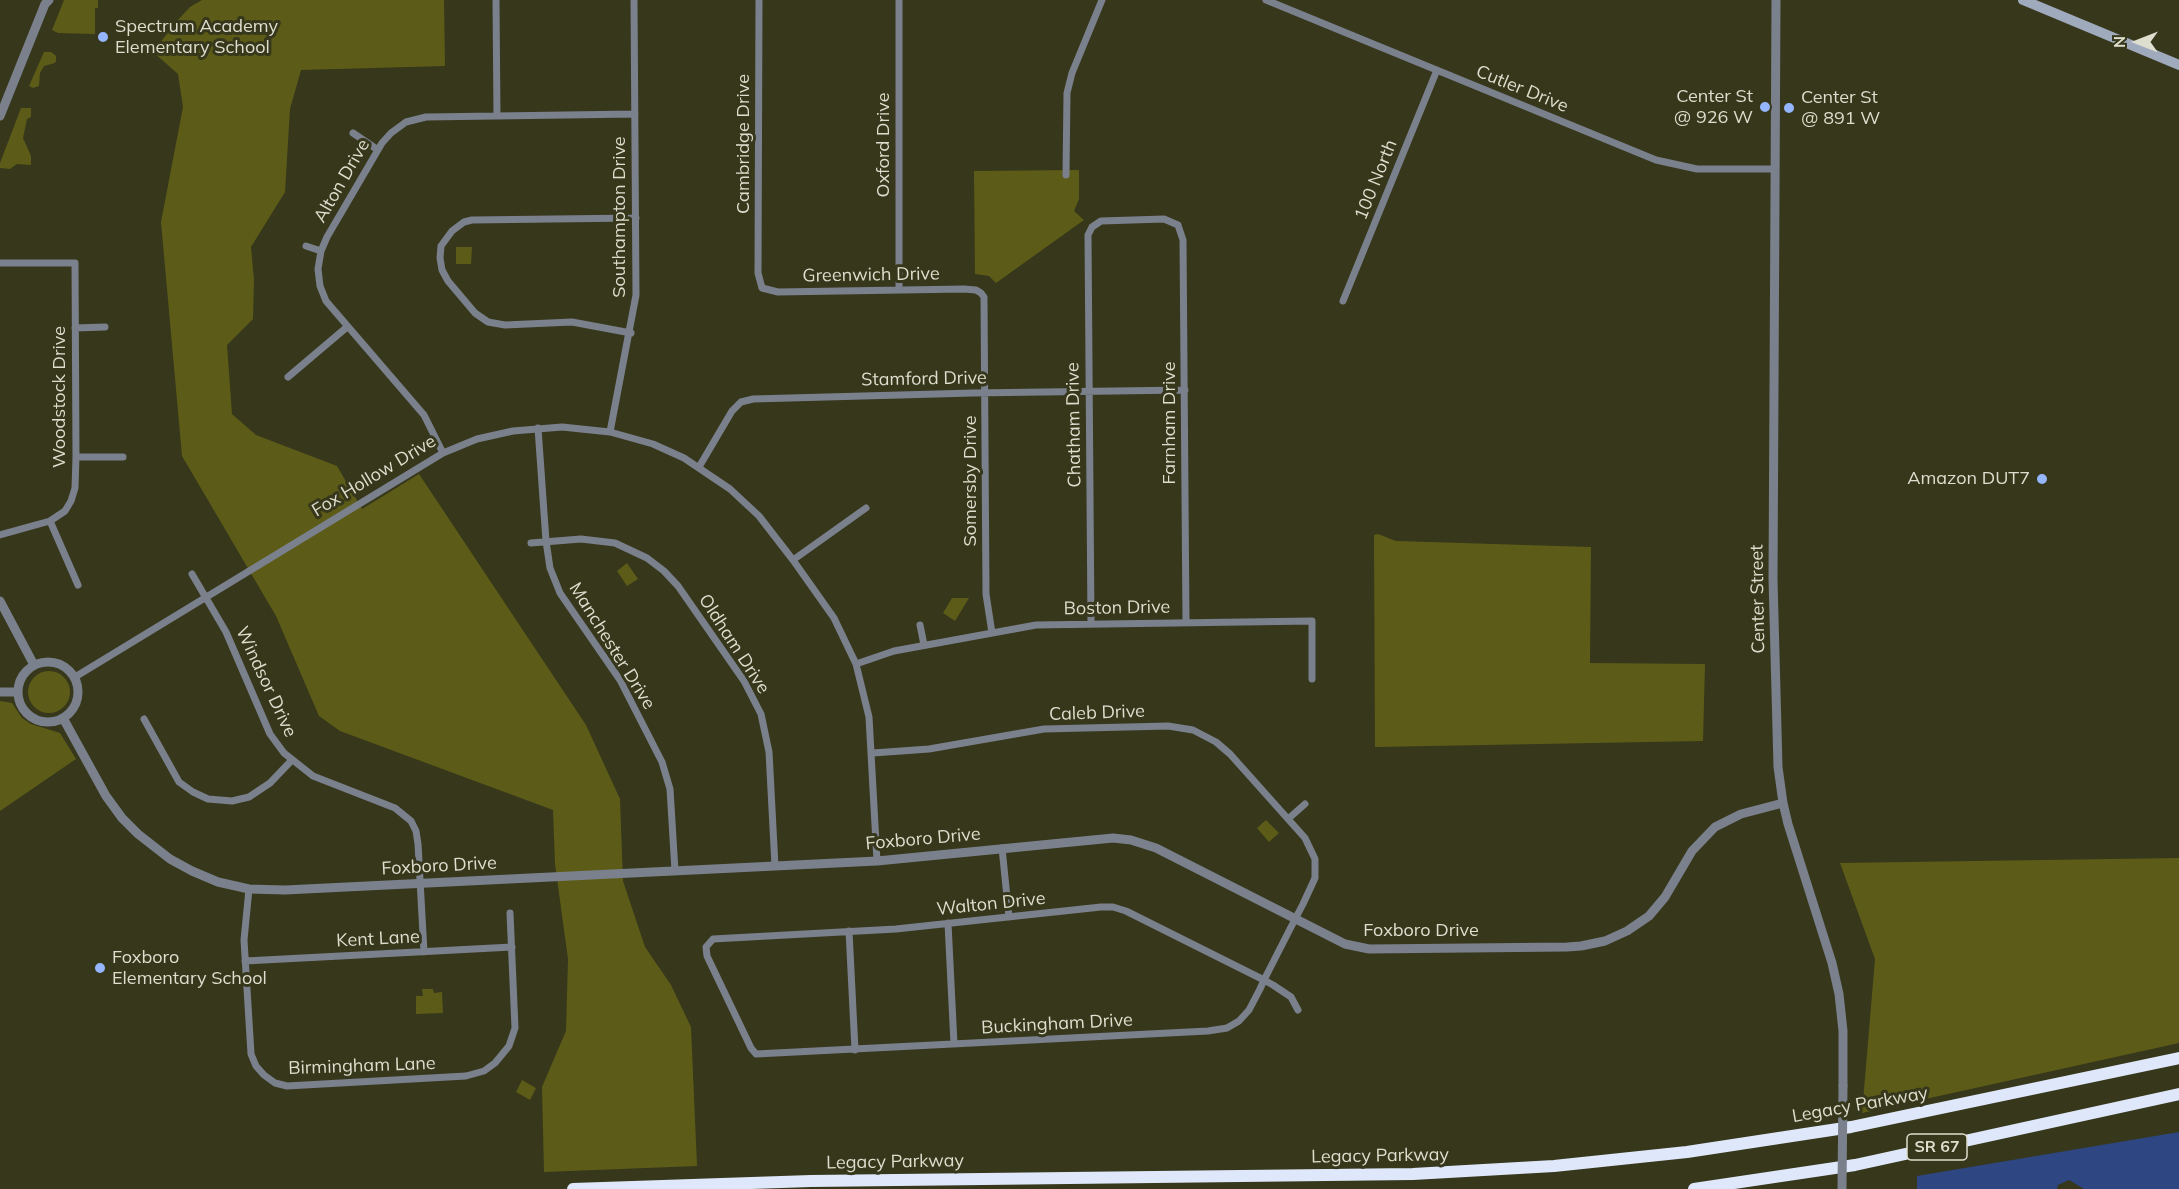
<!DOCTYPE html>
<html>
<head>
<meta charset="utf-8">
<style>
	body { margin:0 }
	#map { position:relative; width:2179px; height:1189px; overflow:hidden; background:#36371b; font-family:Mulish,sans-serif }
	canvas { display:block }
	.north { position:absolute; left:2107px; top:12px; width:60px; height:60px; -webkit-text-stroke:4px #36371b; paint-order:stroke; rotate:270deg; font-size:16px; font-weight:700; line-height:24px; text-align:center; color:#dedece }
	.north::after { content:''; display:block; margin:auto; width:21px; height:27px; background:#dedece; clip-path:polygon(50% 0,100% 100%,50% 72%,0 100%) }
</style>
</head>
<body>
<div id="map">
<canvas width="2179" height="1189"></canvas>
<div class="north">N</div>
</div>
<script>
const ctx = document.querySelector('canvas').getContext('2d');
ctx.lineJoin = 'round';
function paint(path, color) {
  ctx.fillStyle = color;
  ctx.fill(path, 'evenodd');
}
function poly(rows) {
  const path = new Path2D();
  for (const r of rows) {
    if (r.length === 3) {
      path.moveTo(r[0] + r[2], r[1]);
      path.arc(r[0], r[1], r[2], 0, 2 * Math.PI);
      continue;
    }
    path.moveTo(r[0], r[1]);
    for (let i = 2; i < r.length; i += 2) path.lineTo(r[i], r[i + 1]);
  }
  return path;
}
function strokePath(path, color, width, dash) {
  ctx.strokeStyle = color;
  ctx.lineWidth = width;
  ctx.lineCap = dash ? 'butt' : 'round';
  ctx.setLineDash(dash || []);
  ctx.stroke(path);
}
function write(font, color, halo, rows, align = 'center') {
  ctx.font = font + ' Mulish,sans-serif';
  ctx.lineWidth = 6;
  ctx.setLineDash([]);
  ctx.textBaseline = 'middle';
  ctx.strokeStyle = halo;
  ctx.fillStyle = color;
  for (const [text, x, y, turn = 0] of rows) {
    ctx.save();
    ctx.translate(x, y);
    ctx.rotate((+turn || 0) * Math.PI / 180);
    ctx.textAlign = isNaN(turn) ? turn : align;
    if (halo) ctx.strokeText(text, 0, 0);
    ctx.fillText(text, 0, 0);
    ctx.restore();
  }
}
const green = poly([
	[64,0,98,0,98,8,95,8,95,34,58,33,52,30],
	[202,0,444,0,445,66,301,70,290,109,285,192,251,247,254,280,253,319,227,345,232,414,256,435,337,466,362,509,419,474,586,725,620,799,623,881,645,947,671,985,691,1027,697,1166,544,1172,542,1087,566,1031,568,959,555,864,553,810,340,731,319,716,276,616,182,456,161,222,183,107,178,74,153,52,176,22,190,7],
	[44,52,51,52,56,56,56,61,55,63,44,66,40,73,39,86,33,88,29,86],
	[21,108,31,108,31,117,27,119,23,138,31,156,31,165,17,164,10,169,0,168,0,163],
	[1079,170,1079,199,1074,211,1084,220,996,283,989,276,975,274,974,171],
	[456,247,472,247,471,264,456,264],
	[1378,534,1396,541,1591,547,1590,663,1705,664,1703,741,1375,747,1374,535],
	[627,563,638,579,627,586,617,571],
	[952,598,969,598,955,621,943,613],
	[49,692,21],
	[0,701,12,703,22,718,31,724,60,733,76,759,0,811],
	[1266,820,1279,833,1269,842,1257,828],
	[2179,858,2179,1043,1862,1113,1875,959,1840,863],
	[422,989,433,989,434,993,442,992,443,1013,416,1014,416,996,423,996],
	[522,1080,536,1088,530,1100,516,1092]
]);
const water = poly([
	[2179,1132,2179,1189,2084,1189,2069,1180,2058,1185,2057,1189,1917,1189,1917,1176]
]);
const minor = poly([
	[496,0,497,116],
	[759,0,758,273,762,288,778,292,964,289,976,290,981,293,984,297,986,594,992,633],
	[899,0,899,290],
	[1266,0,1656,160,1697,169,1775,169],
	[353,133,378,150],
	[1066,175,1067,93,1072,73,1102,0],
	[306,246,321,251],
	[0,263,75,263,76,457,75,488,71,501,65,511,50,521,0,535],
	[1343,301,1437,70],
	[75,328,105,327],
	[631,333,572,322,505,325,488,322,475,313,448,281,442,270,440,258,441,246,452,231,464,222,472,220,636,218],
	[288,377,347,327],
	[538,428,546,541,550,568,560,593,620,680,662,762,670,789,675,871],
	[610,432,636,295,634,0],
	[443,453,424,415,326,301,320,286,318,269,321,251,327,237,382,143,391,133,406,122,426,117,635,114],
	[76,457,123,457],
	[699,467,732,411,741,402,753,399,973,393,1185,390],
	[50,521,78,585],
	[531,543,581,539,615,543,647,558,664,571,678,586,744,681,761,714,769,752,775,866],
	[793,560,866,508],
	[192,574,226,632,270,734,284,753,313,776,395,808,411,821,416,831,418,844,424,952],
	[1091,624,1088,235,1092,227,1101,221,1164,219,1178,225,1183,240,1186,622],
	[920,625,924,645],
	[856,664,894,651,1036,625,1312,621,1312,679],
	[75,677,443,453,477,439,513,431,562,427,610,432,653,444,684,458,730,489,759,516,793,560,834,618,856,664,869,717,877,861],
	[144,719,179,782,193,792,208,799,232,801,249,797,270,783,291,761],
	[873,753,929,749,1044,729,1168,726,1193,730,1216,742,1230,754,1305,838,1315,859,1315,878,1303,904,1290,929,1264,980,1260,989,1249,1010,1239,1021,1227,1028,1208,1031,756,1054,751,1048,707,956,706,947,713,939,896,929,1101,907,1113,907,1126,911,1264,980,1273,985,1291,997,1298,1010],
	[1288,819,1305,804],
	[1002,848,1009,917],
	[249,889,244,940,251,1054,256,1066,264,1075,275,1083,287,1086,466,1076,484,1071,495,1063,509,1046,515,1028,510,913],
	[948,923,954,1044],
	[849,931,855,1050],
	[245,961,512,947]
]);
const tertiary = poly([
	[1776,0,1773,579,1778,767,1783,803,1788,824,1832,963,1839,994,1843,1031,1843,1086],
	[0,116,45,4,49,0],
	[0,601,34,665],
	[48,692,30],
	[0,692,18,692],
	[63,718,106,796,122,818,138,834,170,859,192,871,218,882,249,889,285,890,877,861,1113,838,1131,840,1156,848,1345,944,1369,949,1567,947,1581,946,1605,941,1627,931,1649,916,1665,897,1692,851,1715,827,1741,814,1783,803]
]);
const secondary = poly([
	[2023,0,2179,65]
]);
const motorway = poly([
	[573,1189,811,1181,1413,1174,1554,1166,1687,1152,1851,1127,2179,1058],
	[1694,1189,1855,1165,2179,1094]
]);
const tertiaryBridge = poly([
	[1842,1189,1843,1086]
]);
const markers = [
	[103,37,6,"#95b6fd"],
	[1765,107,6,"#95b6fd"],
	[1789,108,6,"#95b6fd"],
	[2042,479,6,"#95b6fd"],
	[100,968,6,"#95b6fd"]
];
const shields = [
	[1937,1147,60]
];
const shieldNames = [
	["SR 67",1937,1147]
];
const poiNames = [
	["Spectrum Academy",115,27],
	["Elementary School",115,48],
	["Center St",1753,97,"right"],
	["@ 926 W",1753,118,"right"],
	["Center St",1801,98],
	["@ 891 W",1801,119],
	["Amazon DUT7",2030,479,"right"],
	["Foxboro",112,958],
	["Elementary School",112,979]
];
const streetNames = [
	["Cutler Drive",1522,89,22],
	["Cambridge Drive",744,144,-90],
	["Oxford Drive",884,145,-90],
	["100 North",1376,180,-68],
	["Alton Drive",342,181,-60],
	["Southampton Drive",620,217,-90],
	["Greenwich Drive",871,275,-1],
	["Stamford Drive",924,379,-1],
	["Woodstock Drive",60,397,-90],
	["Farnham Drive",1170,423,-90],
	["Chatham Drive",1074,425,-91],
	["Fox Hollow Drive",374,476,-31],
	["Somersby Drive",971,481,-90],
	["Center Street",1758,599,-91],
	["Boston Drive",1117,608,-1],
	["Oldham Drive",734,644,57],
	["Manchester Drive",612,646,58],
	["Windsor Drive",266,682,65],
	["Caleb Drive",1097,713,-2],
	["Foxboro Drive",923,839,-5],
	["Foxboro Drive",439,866,-3],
	["Walton Drive",991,904,-6],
	["Foxboro Drive",1421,931],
	["Kent Lane",378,939,-3],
	["Buckingham Drive",1057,1024,-3],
	["Birmingham Lane",362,1066,-2],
	["Legacy Parkway",1860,1105,-10],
	["Legacy Parkway",1380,1156,-1],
	["Legacy Parkway",895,1162,-1]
];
paint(green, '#5c5c18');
paint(water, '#2e4782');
strokePath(minor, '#7a808c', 7);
strokePath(tertiary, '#7a808c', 9);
strokePath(secondary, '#a0aabd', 10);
strokePath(motorway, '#dfe8fa', 12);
strokePath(tertiaryBridge, '#7a808c', 9);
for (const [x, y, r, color] of markers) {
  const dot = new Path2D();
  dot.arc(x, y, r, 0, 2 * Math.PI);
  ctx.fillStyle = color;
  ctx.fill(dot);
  strokePath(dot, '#36371b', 2);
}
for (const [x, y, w] of shields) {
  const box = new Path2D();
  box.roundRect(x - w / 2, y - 13, w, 26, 4.5);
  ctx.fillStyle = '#36371b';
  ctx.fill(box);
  strokePath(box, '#dedece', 1.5);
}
write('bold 16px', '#dedece', null, shieldNames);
write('18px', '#dedece', '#36371b', poiNames, 'left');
write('18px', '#dedece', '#36371b', streetNames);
</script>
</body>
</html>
